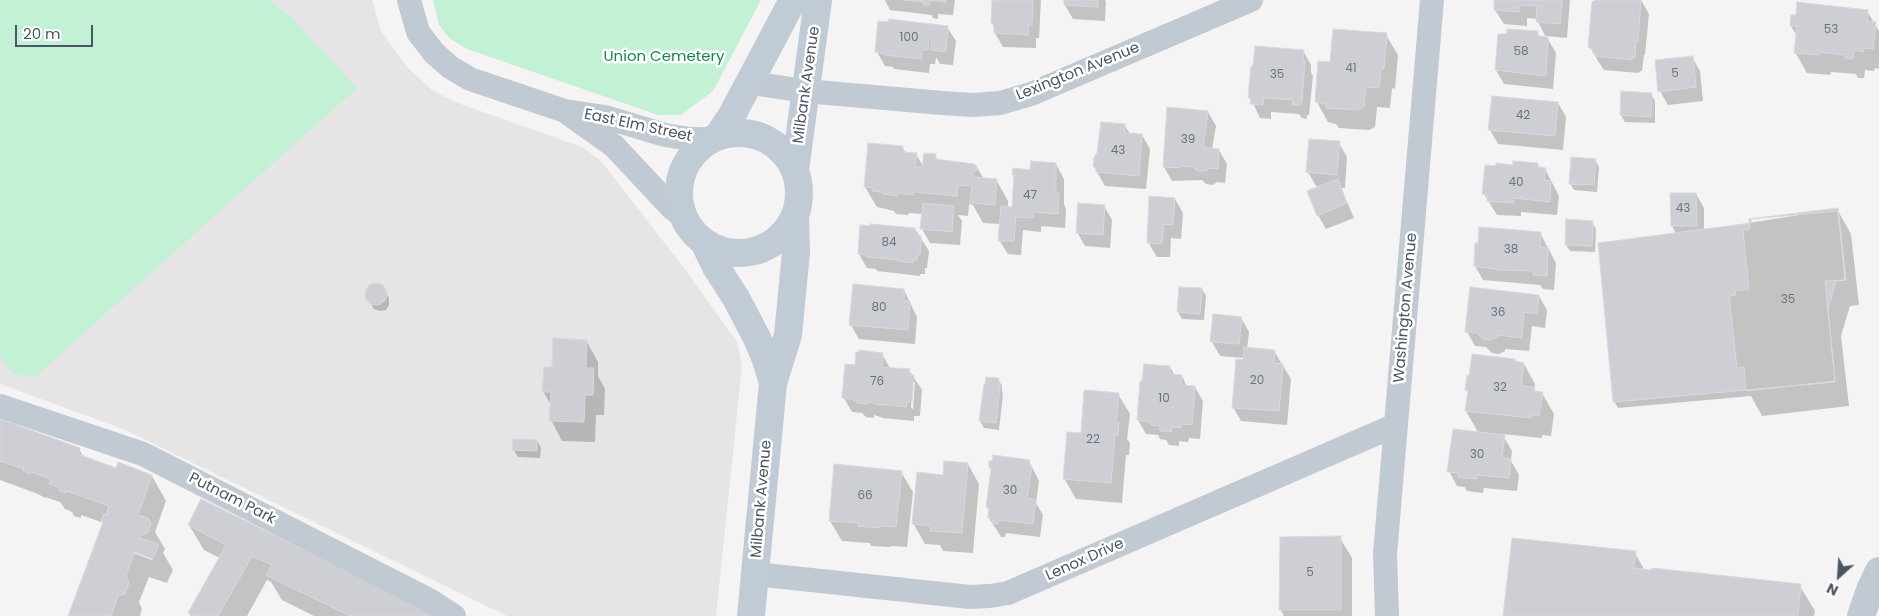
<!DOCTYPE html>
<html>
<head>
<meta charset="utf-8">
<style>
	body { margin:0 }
	#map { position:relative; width:1879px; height:616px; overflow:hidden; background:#f5f3f3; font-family:Poppins,sans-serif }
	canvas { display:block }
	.north { position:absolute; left:1814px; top:551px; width:50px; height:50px; -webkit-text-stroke:4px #fff; paint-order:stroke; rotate:206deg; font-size:14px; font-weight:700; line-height:20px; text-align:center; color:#4a5661 }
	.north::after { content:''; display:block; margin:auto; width:18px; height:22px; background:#4a5661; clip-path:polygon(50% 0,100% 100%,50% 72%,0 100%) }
	.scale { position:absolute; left:15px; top:25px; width:78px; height:22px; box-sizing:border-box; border:2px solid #4a5661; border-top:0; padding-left:6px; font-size:15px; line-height:18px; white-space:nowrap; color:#4a5661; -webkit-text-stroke:4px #fff; paint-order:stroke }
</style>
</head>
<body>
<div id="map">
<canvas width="1879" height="616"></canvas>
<div class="north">N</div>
<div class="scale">20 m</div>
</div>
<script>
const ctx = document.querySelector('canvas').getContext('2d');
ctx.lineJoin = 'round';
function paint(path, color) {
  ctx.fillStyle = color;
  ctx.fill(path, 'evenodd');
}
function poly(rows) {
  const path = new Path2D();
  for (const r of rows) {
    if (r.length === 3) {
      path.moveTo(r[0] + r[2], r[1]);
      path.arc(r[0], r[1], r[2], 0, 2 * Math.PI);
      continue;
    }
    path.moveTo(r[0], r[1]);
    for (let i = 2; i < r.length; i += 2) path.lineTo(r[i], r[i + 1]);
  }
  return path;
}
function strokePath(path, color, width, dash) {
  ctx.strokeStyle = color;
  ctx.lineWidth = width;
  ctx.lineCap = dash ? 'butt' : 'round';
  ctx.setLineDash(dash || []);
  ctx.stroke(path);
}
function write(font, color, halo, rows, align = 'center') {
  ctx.font = font + ' Poppins,sans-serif';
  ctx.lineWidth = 5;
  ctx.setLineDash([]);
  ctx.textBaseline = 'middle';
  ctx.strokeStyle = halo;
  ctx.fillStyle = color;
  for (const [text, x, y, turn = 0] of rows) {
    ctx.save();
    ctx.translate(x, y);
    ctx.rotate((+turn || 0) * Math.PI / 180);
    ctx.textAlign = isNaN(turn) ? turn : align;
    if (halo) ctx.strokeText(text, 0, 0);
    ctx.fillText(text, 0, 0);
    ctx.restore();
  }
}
const education = poly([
	[0,0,372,0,381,31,408,68,432,90,455,102,582,147,601,161,684,268,737,342,742,366,716,616,507,616,123,429,0,384]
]);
const green = poly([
	[0,0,268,0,292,18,357,88,35,377,13,374,0,357],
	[433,0,761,0,713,91,681,115,658,115,467,49,449,38,439,25]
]);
const shadow = poly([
	[885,0,955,0,953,15,938,14,938,19,933,18,932,15,890,10],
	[994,0,1041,0,1039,38,1036,38,1036,48,1003,47,995,33,995,28,992,23],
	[1066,0,1105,0,1106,2,1105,21,1073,19,1065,5],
	[1496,0,1570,0,1567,38,1546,36,1556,53,1553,89,1504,84,1496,70,1537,32,1540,38,1547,39,1538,22,1538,19,1527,18,1527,26,1504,24,1495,10],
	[1597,0,1641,0,1649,14,1645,55,1644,55,1642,71,1640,71,1639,73,1604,70,1598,61,1590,47],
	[1867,11,1879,31,1879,69,1875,68,1874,71,1865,70,1864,78,1858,78,1856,74,1831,72,1830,75,1807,73,1795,52,1797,36,1791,26],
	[947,27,956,41,953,65,940,64,936,57,935,64,930,64,929,73,894,69,893,67,885,66,877,52],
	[1386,35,1398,55,1395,89,1392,88,1390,108,1377,107,1375,127,1369,130,1339,128,1336,124,1328,122,1317,102,1331,64],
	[1303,51,1311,65,1311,72,1313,76,1309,115,1307,115,1307,119,1302,118,1299,114,1271,112,1271,119,1260,118,1250,97],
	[1692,57,1700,71,1703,101,1668,105,1660,91],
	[1651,94,1655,101,1655,123,1625,122,1621,115],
	[1558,103,1566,117,1563,150,1498,144,1490,130],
	[1208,112,1216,126,1212,149,1219,150,1227,164,1225,183,1217,182,1213,185,1206,184,1202,180,1172,181,1164,167],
	[1125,126,1130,134,1142,135,1150,149,1146,189,1105,186,1097,172],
	[1339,143,1347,157,1345,188,1341,188,1354,218,1326,229,1318,215,1323,187,1316,186,1308,172],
	[869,144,902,147,906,153,916,154,924,168,935,155,938,161,976,166,984,179,997,181,1008,201,1008,208,1013,208,1031,171,1056,164,1064,179,1064,204,1066,209,1065,228,1041,226,1041,232,1023,230,1021,255,1008,254,999,240,1001,224,983,223,973,205,969,204,968,216,958,215,962,221,960,245,930,243,922,229,923,214,909,213,908,215,896,214,894,211,877,207,865,187],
	[1595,160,1599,167,1597,192,1574,190,1570,183],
	[1537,164,1539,168,1545,169,1559,196,1557,215,1521,212,1521,216,1497,215,1484,194],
	[1696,194,1704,208,1704,230,1837,209,1851,234,1859,305,1850,306,1841,336,1849,406,1762,416,1751,396,1618,408,1614,401,1676,234,1672,226,1671,195],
	[1175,199,1183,213,1181,239,1171,238,1170,257,1157,257,1148,242],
	[1104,206,1112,220,1110,248,1085,246,1077,232],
	[1592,222,1596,229,1595,252,1570,251,1566,245],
	[915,229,929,251,927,268,925,268,925,274,920,274,920,276,877,271,876,269,867,268,859,254],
	[1540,233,1556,263,1554,290,1543,289,1540,285,1483,280,1475,266],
	[371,285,378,285,384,291,389,298,389,305,386,310,380,311,374,309,366,294],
	[1202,289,1206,296,1204,320,1182,319,1178,312],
	[904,290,917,317,915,344,859,339,851,325],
	[1539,296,1547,310,1545,328,1532,326,1529,351,1505,349,1505,351,1499,354,1492,353,1486,347,1475,346,1467,332],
	[1241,318,1249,332,1247,349,1274,351,1291,379,1287,425,1241,421,1233,407,1244,358,1220,356,1212,342],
	[587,342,598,362,598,376,605,389,604,415,596,415,595,442,562,441,551,420,551,405,543,391,553,369],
	[882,354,890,368,909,370,922,390,920,416,914,416,914,421,883,418,874,415,874,418,866,417,862,413,852,412,844,398,856,366],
	[912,382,915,382,913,409,911,408],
	[1515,360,1516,363,1524,364,1535,384,1534,390,1536,393,1542,393,1554,414,1551,436,1542,435,1542,438,1502,434,1512,451,1511,461,1519,475,1517,491,1484,488,1483,493,1467,491,1465,487,1457,486,1449,471,1479,434,1466,411,1469,394,1467,390],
	[1170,367,1175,376,1182,376,1187,387,1195,387,1203,401,1200,439,1189,438,1188,442,1179,441,1179,446,1169,445,1166,440,1160,439,1158,435,1146,434,1138,420,1141,382],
	[998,379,1002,386,1002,391,1003,394,999,430,984,428,980,421],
	[1118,394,1130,414,1127,439,1130,443,1129,455,1126,455,1122,503,1076,499,1064,478,1082,435],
	[0,420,79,449,84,458,116,469,152,476,166,501,155,532,165,549,163,553,173,570,167,583,149,577,139,602,142,609,140,616,70,616,104,523,81,515,81,518,74,516,72,512,65,509,60,502,45,497,45,498,38,494,0,480],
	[129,549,152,557,152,560,128,551],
	[514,440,537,441,541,448,540,458,518,457,514,450],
	[1029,461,1039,481,1036,503,1043,515,1040,537,1006,533,1005,537,1001,537,989,518,990,511,987,507,992,471,990,467],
	[968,464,979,484,973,553,943,551,940,545,925,544,913,523,944,476],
	[901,472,913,492,907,547,891,546,890,547,871,546,870,543,842,541,830,521],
	[189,525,436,616,314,616,282,600,271,582,267,580,247,616,191,616,189,613,220,558,204,550],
	[1340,538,1352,558,1352,616,1284,616,1280,609],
	[1635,553,1645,571,1800,586,1815,611,1814,616,1505,616]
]);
const building = poly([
	[904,0,946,0,946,2,930,0,930,5,924,5,924,2,904,0],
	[992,0,1033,0,1032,25,1029,25,1028,35,994,33,994,23,991,23,992,0],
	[1064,0,1098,0,1098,7,1064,5,1064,0],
	[1494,0,1562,0,1560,24,1536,22,1537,6,1520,5,1519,12,1494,10,1494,0],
	[1595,0,1641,0,1638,41,1636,41,1635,57,1632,57,1632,60,1595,56,1595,51,1588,47,1592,2,1595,0],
	[1797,2,1868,10,1867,21,1876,22,1873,49,1864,48,1863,52,1854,50,1853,59,1845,58,1845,55,1819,52,1819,55,1794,53,1797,26,1790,26,1791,15,1796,15,1797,2],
	[889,19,948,26,946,52,931,50,932,37,929,37,928,50,922,50,921,59,885,55,885,54,875,52,878,21,888,22,889,19],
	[1333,29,1387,33,1384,69,1381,69,1379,88,1366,87,1364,107,1357,110,1326,108,1326,104,1315,102,1318,61,1330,62,1333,29],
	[1507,29,1538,31,1537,36,1548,37,1546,76,1495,70,1498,34,1507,34,1507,29],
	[1255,46,1304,50,1303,60,1305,60,1302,102,1300,102,1300,105,1292,105,1293,100,1264,98,1263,105,1250,104,1251,98,1248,98,1251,66,1253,66,1255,46],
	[1693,56,1696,87,1658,92,1655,60,1693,56],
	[1621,91,1652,93,1651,117,1620,115,1621,91],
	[1492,96,1558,102,1555,136,1488,130,1492,96],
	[1167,107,1208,111,1203,147,1219,149,1218,169,1209,168,1205,171,1197,171,1193,167,1179,166,1179,168,1163,167,1167,107],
	[1101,122,1125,124,1125,133,1142,134,1139,176,1096,172,1096,169,1093,166,1094,157,1097,153,1101,122],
	[1309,139,1340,141,1337,175,1306,172,1309,139],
	[868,143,903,146,903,152,917,153,915,167,921,167,920,169,922,169,924,153,936,154,935,159,974,164,977,166,976,171,973,172,973,177,997,179,995,205,970,203,972,186,958,185,957,196,913,192,913,195,898,193,897,196,883,194,883,192,872,191,873,188,864,187,868,143],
	[1571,157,1596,159,1594,185,1569,184,1571,157],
	[1031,161,1056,163,1056,193,1059,194,1058,214,1034,212,1033,218,1016,217,1014,241,998,241,1001,206,1012,207,1014,175,1012,175,1013,168,1030,170,1031,161],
	[1513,161,1538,163,1538,167,1546,168,1544,180,1551,181,1550,202,1514,198,1513,203,1487,201,1488,195,1482,194,1485,165,1496,166,1496,163,1513,165,1513,161],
	[1338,179,1347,203,1317,216,1307,191,1338,179],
	[1670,193,1696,193,1697,226,1671,226,1670,193],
	[1149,196,1175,198,1173,225,1164,224,1162,244,1147,243,1149,196],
	[923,203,954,206,952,232,920,229,923,203],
	[1078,203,1105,205,1103,235,1076,233,1078,203],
	[1838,208,1846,280,1836,281,1828,310,1835,381,1746,391,1744,367,1737,368,1729,296,1736,295,1735,291,1749,289,1743,230,1750,229,1749,219,1838,208],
	[1838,211,1845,280,1825,281,1835,382,1613,402,1598,243,1751,223,1751,219,1838,211],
	[1566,219,1593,221,1592,246,1565,245,1566,219],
	[870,224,915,228,915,235,921,236,920,255,917,255,917,260,913,260,913,263,897,261,898,260,867,257,867,255,858,254,860,225,870,226,870,224],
	[1479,227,1541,232,1540,247,1548,248,1547,276,1533,275,1534,271,1500,270,1474,266,1475,243,1478,243,1479,227],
	[376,294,11],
	[853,284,904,289,904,301,910,301,908,330,849,325,853,284],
	[1179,287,1202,288,1200,314,1177,312,1179,287],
	[1470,287,1539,295,1537,314,1524,312,1522,338,1498,335,1497,337,1491,340,1483,339,1477,333,1465,332,1470,287],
	[1213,314,1242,317,1239,344,1210,342,1213,314],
	[553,338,587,340,586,368,594,368,593,395,585,395,584,422,549,421,551,392,542,392,544,367,552,367,553,338],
	[1244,347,1275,350,1274,363,1283,364,1279,411,1232,408,1236,359,1243,360,1244,347],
	[859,350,883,353,882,367,910,369,909,375,914,375,912,402,907,402,906,407,874,404,874,403,867,402,867,404,857,403,857,401,853,400,853,399,842,398,845,364,855,365,856,352,859,352,859,350],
	[1472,354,1515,359,1515,361,1524,363,1521,386,1535,387,1534,391,1543,392,1539,416,1531,415,1531,418,1465,411,1468,391,1465,390,1467,375,1469,376,1472,354],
	[1144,364,1170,366,1170,374,1182,375,1181,385,1195,386,1192,425,1181,424,1181,428,1172,427,1171,432,1160,431,1160,426,1151,425,1151,422,1137,420,1140,381,1142,381,1144,364],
	[986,377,999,378,998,386,1000,386,996,423,979,421,984,384,985,384,986,377],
	[1086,390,1119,393,1116,422,1119,422,1118,435,1115,435,1111,483,1063,479,1067,432,1081,433,1084,391,1086,390],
	[0,419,80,448,78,454,116,468,118,462,152,475,138,515,148,518,151,523,148,532,143,535,141,534,139,538,159,544,153,559,134,552,126,576,129,583,125,594,118,596,111,616,68,616,103,522,101,521,104,514,106,515,109,506,67,491,66,493,59,491,60,488,49,484,51,479,31,472,30,474,23,471,24,469,0,461,0,419],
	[1453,429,1505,435,1502,458,1511,459,1509,478,1477,475,1476,479,1458,477,1458,473,1447,472,1453,429],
	[513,439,537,440,537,451,512,450,513,439],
	[993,455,1030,460,1029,466,1032,466,1027,498,1036,500,1033,524,998,520,998,524,992,523,993,519,988,518,989,508,986,507,991,468,989,468,989,461,992,461,993,455],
	[944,461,968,463,962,533,930,531,931,526,912,524,917,472,943,475,944,461],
	[834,464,902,471,896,527,880,526,879,528,858,526,858,523,829,521,834,464],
	[201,499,309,552,439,616,350,616,266,575,272,565,252,556,218,616,194,616,188,613,226,545,188,525,201,499],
	[1341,536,1341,610,1279,610,1280,537,1341,536],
	[1512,538,1636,551,1634,568,1651,570,1652,568,1801,584,1798,616,1503,616,1512,538]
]);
const minor = poly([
	[409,0,418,32,434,53,450,67,470,79,565,111,605,117,665,135,690,139,711,139],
	[748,85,758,84,805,91,942,103,973,105,1000,103,1031,94,1251,0],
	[569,114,614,146,672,208,683,216],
	[0,406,143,454,431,601,454,616],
	[755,574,970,597,990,596,1008,593,1396,425],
	[1387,616,1385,554,1432,0]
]);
const tertiary = poly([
	[1861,616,1870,590,1879,571]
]);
const secondary = poly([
	[739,193,60],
	[718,136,732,115,793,0],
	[795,170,818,0],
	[704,242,716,267,736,298,757,338,765,357,773,383],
	[751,616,773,383,788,335,796,252,795,217]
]);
const numberNames = [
	["53",1831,30],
	["100",909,38],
	["58",1521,52],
	["41",1351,69],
	["5",1675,74],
	["35",1277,75],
	["42",1523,116],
	["39",1188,140],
	["43",1118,151],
	["40",1516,183],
	["47",1030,196],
	["43",1683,209],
	["84",889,243],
	["38",1511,250],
	["35",1788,300],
	["80",879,308],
	["36",1498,313],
	["20",1257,381],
	["76",877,382],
	["32",1500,388],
	["10",1164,399],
	["22",1093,440],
	["30",1477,455],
	["30",1010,491],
	["66",865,496],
	["5",1310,573]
];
const parkNames = [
	["Union Cemetery",664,57]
];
const streetNames = [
	["Lexington Avenue",1078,72,-22],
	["Milbank Avenue",807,85,-82],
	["East Elm Street",638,126,12],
	["Washington Avenue",1406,308,-85],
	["Putnam Park",232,499,27],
	["Milbank Avenue",762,499,-85],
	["Lenox Drive",1085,560,-24]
];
paint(education, '#e6e4e5');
paint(green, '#c3f1d5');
paint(shadow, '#0003');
paint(building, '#cdcfd5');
strokePath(building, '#d7d9de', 1);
strokePath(minor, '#c1cad2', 24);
strokePath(tertiary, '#c1cad2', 28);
strokePath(secondary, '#c1cbd6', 28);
write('12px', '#6b747e', null, numberNames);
write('15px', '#17864f', '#fff', parkNames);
write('15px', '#4a5661', '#fff', streetNames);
</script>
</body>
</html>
